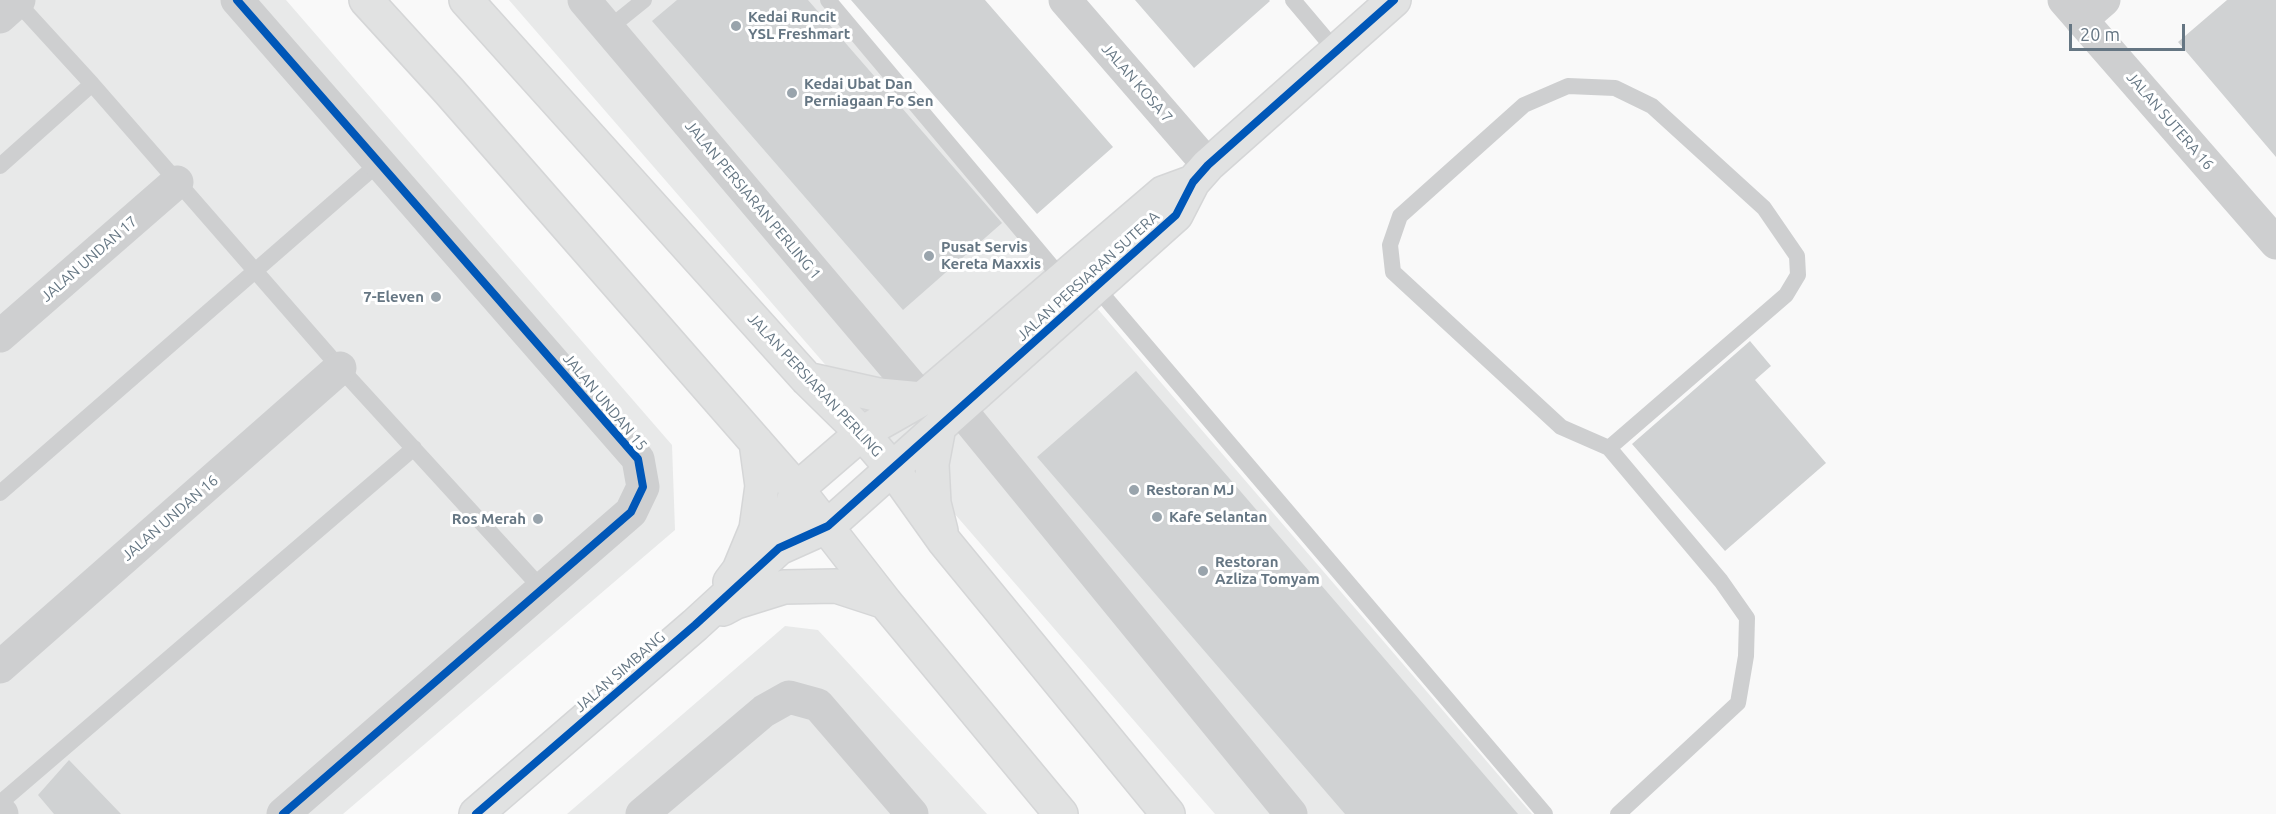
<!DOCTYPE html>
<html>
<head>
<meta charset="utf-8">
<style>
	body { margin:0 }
	#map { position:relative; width:2276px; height:814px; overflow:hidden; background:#f9f9f9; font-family:Ubuntu,sans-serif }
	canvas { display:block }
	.scale { position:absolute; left:2069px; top:24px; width:116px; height:27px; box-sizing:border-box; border:3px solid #657683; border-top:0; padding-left:8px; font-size:18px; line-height:21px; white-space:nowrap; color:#657683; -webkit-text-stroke:4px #fff; paint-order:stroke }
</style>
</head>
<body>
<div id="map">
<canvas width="2276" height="814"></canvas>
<div class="scale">20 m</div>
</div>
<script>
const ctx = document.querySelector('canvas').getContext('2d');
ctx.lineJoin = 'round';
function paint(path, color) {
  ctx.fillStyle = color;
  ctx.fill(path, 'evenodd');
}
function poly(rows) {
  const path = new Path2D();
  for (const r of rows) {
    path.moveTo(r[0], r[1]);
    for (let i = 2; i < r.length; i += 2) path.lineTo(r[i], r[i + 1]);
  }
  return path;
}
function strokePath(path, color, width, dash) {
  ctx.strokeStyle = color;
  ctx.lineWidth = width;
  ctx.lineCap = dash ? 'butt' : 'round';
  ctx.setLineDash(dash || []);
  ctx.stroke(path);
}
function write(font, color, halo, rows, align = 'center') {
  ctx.font = font + ' Ubuntu,sans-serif';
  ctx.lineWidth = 6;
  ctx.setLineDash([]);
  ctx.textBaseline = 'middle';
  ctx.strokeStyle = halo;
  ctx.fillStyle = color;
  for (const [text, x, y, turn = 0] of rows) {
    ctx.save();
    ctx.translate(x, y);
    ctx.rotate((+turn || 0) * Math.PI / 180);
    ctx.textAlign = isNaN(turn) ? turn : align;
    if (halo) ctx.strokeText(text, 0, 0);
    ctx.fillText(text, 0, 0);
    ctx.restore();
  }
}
const built = poly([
	[6,0,286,0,672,445,675,530,343,814,0,814,0,5],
	[509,0,832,0,1532,814,1215,814],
	[785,626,818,630,987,814,567,814]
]);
const building = poly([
	[677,0,808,0,1002,223,903,310,652,21],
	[851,0,985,0,1113,147,1037,214],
	[1135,0,1269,0,1270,1,1194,68],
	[2227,0,2276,0,2276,157,2178,42],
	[1750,341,1771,366,1755,380,1826,463,1725,551,1632,444],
	[1136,371,1229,478,1518,814,1345,814,1107,538,1037,457],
	[69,760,121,814,54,814,38,795]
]);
const lane = poly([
	[828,0,1063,280],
	[1293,0,1336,51],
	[17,2,92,84,340,368,543,590],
	[608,29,644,0],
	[0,166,92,84],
	[1096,287,1545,814],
	[1609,448,1786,295,1798,275,1797,256,1764,208,1652,106,1615,88,1568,86,1524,105,1400,216,1390,245,1393,272,1561,427,1609,448,1721,581,1747,618,1746,656,1738,703,1618,814],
	[0,493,379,163],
	[0,803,414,448]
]);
const street = poly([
	[237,0,638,459,643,487,631,512,283,814],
	[584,0,922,399],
	[1065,0,1208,165],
	[2064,0,2276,243],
	[0,17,19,0],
	[2081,20,2104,0],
	[0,336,177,182],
	[959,408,1291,814],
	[0,667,340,368],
	[0,812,2,814],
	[642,814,764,711,789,697,818,705,912,814]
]);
const secondary = poly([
	[366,0,449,91,797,489,885,602,1061,814],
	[466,0,807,379,862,433,892,468,944,541,1168,814],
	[807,379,879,395,922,399],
	[939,427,932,464,934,503,941,531],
	[779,548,797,489,862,433,922,399,1163,193,1193,182],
	[730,582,739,570,756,529,762,486,756,442],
	[723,609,736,602,784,587,836,586,885,602],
	[476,814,695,625,779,548,828,526,1176,215,1193,182,1208,165,1394,0]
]);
const cycleway = poly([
	[237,0,638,459,643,487,631,512,283,814],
	[476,814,695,625,779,548,828,526,1176,215,1193,182,1208,165,1394,0]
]);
const markers = [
	[736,26,6,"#99a4ac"],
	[792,93,6,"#99a4ac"],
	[929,256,6,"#99a4ac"],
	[436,297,6,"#99a4ac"],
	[1134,490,6,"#99a4ac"],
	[1157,517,6,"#99a4ac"],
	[538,519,6,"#99a4ac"],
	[1203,571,6,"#99a4ac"]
];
const poiNames = [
	["Kedai Runcit",748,17],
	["YSL Freshmart",748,34],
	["Kedai Ubat Dan",804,84],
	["Perniagaan Fo Sen",804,101],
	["Pusat Servis",941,247],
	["Kereta Maxxis",941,264],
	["7-Eleven",424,297,"right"],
	["Restoran MJ",1146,490],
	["Kafe Selantan",1169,517],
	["Ros Merah",526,519,"right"],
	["Restoran",1215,562],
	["Azliza Tomyam",1215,579]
];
const streetNames = [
	["JALAN KOSA 7",1137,83,49],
	["JALAN SUTERA 16",2170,121,49],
	["JALAN PERSIARAN PERLING 1",753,200,50],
	["JALAN UNDAN 17",89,259,-41],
	["JALAN PERSIARAN SUTERA",1088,276,-42],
	["JALAN PERSIARAN PERLING",815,385,47],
	["JALAN UNDAN 15",605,402,50],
	["JALAN UNDAN 16",170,518,-41],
	["JALAN SIMBANG",620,672,-41]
];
paint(built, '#e8e9e9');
paint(building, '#d0d2d3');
strokePath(secondary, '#d5d6d7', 36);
strokePath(lane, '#cecfd0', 16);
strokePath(street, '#cecfd0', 33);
strokePath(secondary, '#e1e2e2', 33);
strokePath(cycleway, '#0057b8', 8);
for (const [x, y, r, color] of markers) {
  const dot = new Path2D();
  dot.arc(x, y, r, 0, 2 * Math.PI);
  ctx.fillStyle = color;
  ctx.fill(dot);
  strokePath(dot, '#fff', 2);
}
write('bold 15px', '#657683', '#fff', poiNames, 'left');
write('15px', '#657683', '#fff', streetNames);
</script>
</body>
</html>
